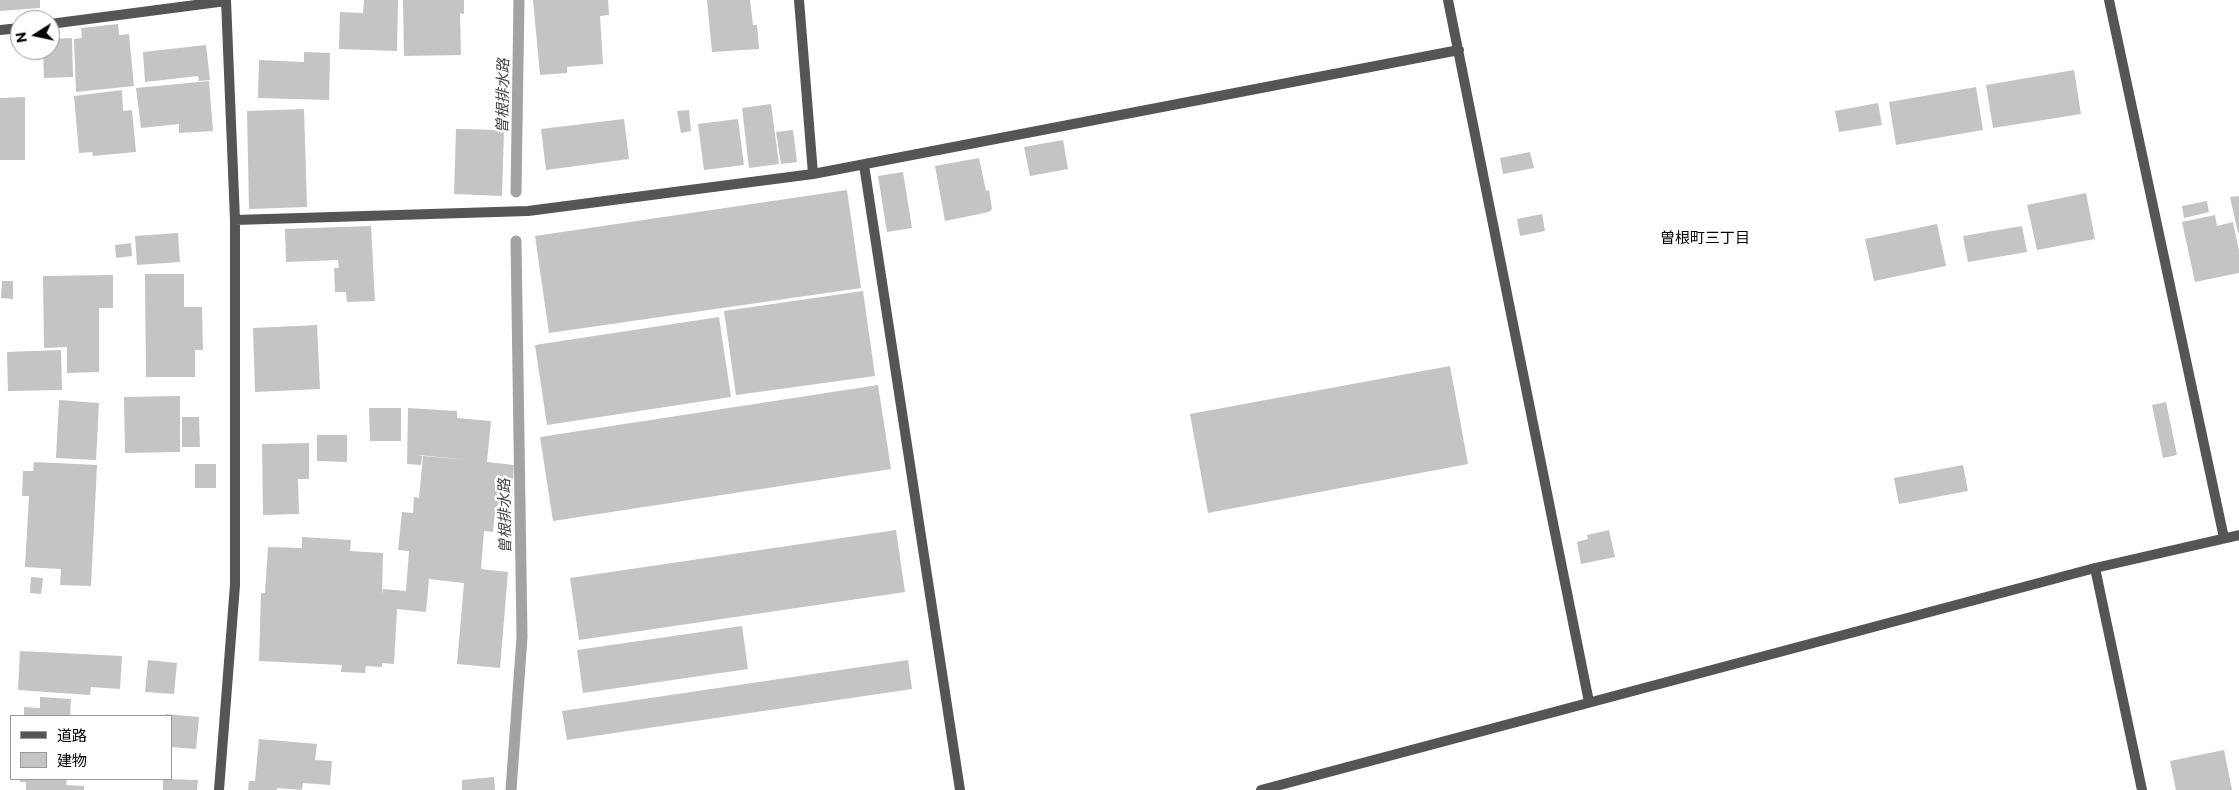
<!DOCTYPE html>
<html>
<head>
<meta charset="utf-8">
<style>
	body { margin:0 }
	#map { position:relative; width:2239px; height:790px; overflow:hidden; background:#fff; font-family:Commissioner,"Noto Sans JP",sans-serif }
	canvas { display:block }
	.legend { position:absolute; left:10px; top:715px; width:162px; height:65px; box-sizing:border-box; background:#fff; border:1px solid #999; margin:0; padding:6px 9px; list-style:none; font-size:15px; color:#000 }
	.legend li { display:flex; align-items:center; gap:10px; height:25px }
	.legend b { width:25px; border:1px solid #999 }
	.north { position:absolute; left:10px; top:10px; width:50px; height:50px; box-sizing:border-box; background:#fff; border:1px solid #999; border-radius:50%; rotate:260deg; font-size:14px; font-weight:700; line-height:20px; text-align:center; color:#000 }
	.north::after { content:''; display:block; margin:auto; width:18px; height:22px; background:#000; clip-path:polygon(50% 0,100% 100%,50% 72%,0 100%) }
</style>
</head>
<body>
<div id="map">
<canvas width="2239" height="790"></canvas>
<ul class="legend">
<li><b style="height:6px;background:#555"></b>道路</li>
<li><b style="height:14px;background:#c4c4c4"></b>建物</li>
</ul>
<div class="north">N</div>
</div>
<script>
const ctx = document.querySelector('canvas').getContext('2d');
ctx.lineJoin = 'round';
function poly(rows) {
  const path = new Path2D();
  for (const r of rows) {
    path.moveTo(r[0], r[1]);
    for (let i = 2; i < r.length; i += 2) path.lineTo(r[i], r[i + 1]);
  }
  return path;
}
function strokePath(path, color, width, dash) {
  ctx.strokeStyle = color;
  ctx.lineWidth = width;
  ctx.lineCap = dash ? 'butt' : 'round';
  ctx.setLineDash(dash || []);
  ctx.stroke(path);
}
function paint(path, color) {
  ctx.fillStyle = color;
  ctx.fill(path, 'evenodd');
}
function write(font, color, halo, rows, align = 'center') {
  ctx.font = font + ' Commissioner,"Noto Sans JP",sans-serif';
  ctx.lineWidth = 5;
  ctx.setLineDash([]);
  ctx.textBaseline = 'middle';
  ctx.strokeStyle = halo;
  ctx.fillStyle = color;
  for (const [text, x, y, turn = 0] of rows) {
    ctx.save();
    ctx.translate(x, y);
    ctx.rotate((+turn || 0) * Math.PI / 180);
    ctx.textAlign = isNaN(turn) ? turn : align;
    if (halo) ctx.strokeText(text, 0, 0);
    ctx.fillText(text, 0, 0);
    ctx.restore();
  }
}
const stream = poly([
	[516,192,519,0],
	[511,790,522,637,516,241]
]);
const building = poly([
	[0,0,40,0,40,8,0,11],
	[364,0,398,0,397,51,339,49,340,12,363,13],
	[403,0,464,0,464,14,460,13,461,55,404,56],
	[533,0,608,0,609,15,600,16,603,64,567,67,567,73,540,75],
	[707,0,750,0,753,25,757,25,759,49,712,52],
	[118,24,119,35,129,34,134,86,76,92,74,39,82,38,81,28],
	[72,38,73,77,44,78,43,50,50,50,50,39],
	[206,45,210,80,199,81,198,76,145,82,143,52],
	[304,52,330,53,329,100,258,98,259,60,304,62],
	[2074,70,2081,114,1993,128,1986,85],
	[209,81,213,131,179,133,179,124,141,128,136,88],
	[1976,87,1983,130,1896,145,1889,102],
	[122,90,123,111,132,110,136,152,93,156,92,152,79,153,74,96],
	[25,97,25,160,0,160,0,98],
	[1878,103,1882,125,1839,132,1835,111],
	[771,104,779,164,749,168,742,108],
	[304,109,307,207,249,209,247,111],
	[689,110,691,131,681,133,677,111],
	[624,119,629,159,546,170,541,129],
	[738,119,744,165,704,170,698,124],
	[456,129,504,130,502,196,454,194],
	[793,130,797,162,781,164,776,132],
	[1063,140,1068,169,1030,176,1024,147],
	[1530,152,1534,168,1503,174,1500,158],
	[979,158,986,191,989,190,992,209,989,212,945,221,935,166],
	[903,172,912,228,887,232,878,176],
	[847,190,861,288,549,333,535,236],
	[2086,193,2095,239,2037,250,2027,205],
	[2239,196,2239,232,2238,233,2230,197],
	[2207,201,2209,212,2184,218,2182,206],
	[1542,214,1545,231,1520,236,1517,219],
	[2215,215,2217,226,2233,222,2239,251,2239,273,2195,282,2182,222],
	[1937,224,1946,266,1874,281,1865,239],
	[371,226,375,301,347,302,346,292,335,292,334,268,339,268,338,260,286,262,285,229],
	[2022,226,2027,252,1968,262,1963,236],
	[178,233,180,262,137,265,135,236],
	[131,243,132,256,116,258,115,245],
	[145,274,184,274,184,307,202,307,203,350,195,350,195,377,146,377],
	[113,275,113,308,99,308,99,372,67,373,67,347,44,348,43,276],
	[2,281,13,281,13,299,1,298],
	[863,291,875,376,736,395,724,311],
	[719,317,731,397,547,425,535,345],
	[317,325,320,389,255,392,253,328],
	[61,350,62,390,8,391,7,352],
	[1450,366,1468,464,1208,513,1190,414],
	[878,385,891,469,553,521,540,437],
	[180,396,180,452,125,453,124,397],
	[59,400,99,403,96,460,56,458],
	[2166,402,2177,455,2163,458,2152,405],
	[369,408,401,408,401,441,370,441],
	[408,408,457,411,457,418,491,421,487,462,514,465,511,508,500,507,499,513,495,513,493,532,484,531,481,569,508,572,500,668,457,664,464,583,429,579,426,612,397,609,394,664,382,663,382,667,366,666,365,673,341,672,342,665,259,661,261,593,265,593,268,547,302,548,302,537,351,540,350,551,383,553,382,594,383,589,406,591,409,551,398,550,402,512,413,513,414,497,419,498,423,456,469,460,418,455,422,456,421,465,407,464],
	[182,417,199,417,200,447,182,447],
	[317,435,347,435,347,462,317,461],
	[309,443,309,479,298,479,299,514,263,515,262,444],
	[34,462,97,465,91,586,60,585,61,569,25,567,29,496,22,496,23,471,33,471],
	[195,464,216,464,216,488,195,488],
	[1963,465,1968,491,1899,504,1894,478],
	[896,530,905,592,579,640,570,578],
	[1609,530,1615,557,1581,564,1577,542,1588,539,1587,535],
	[31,577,43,578,41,594,30,593],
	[742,626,748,669,583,693,577,650],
	[20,651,122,656,120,689,91,687,90,695,18,690],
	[148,660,177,663,174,694,145,692],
	[908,660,912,689,567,740,562,711],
	[40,697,71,699,70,716,24,716,24,707,40,708],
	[165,714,199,717,196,749,171,747,171,716,165,716],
	[259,739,317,744,315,760,332,761,330,785,303,783,302,790,277,788,277,790,248,790,249,781,255,781],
	[2224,750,2232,790,2176,790,2170,761],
	[494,777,495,790,462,790,462,780],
	[20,779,67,779,66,785,84,786,84,790,26,790,26,782,20,782],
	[163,779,198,780,197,790,163,790]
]);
const minor = poly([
	[799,0,813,174],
	[1448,0,1589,702],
	[2109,0,2224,538],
	[50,24,226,1],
	[0,30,20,28],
	[864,165,960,790],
	[235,220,528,211,813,174,1459,50],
	[2095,568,2142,790],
	[219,790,235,585,235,220,226,0],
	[1261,790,2095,568,2239,535]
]);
const waterNames = [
	["曽根排水路",503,96,-89],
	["曽根排水路",505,516,-91]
];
const neighbourhoodNames = [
	["曽根町三丁目",1705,238]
];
strokePath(stream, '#a3a3a3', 11);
paint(building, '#c4c4c4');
strokePath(minor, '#555', 10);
write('italic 15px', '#444', '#fff', waterNames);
write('15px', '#000', '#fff', neighbourhoodNames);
</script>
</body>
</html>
